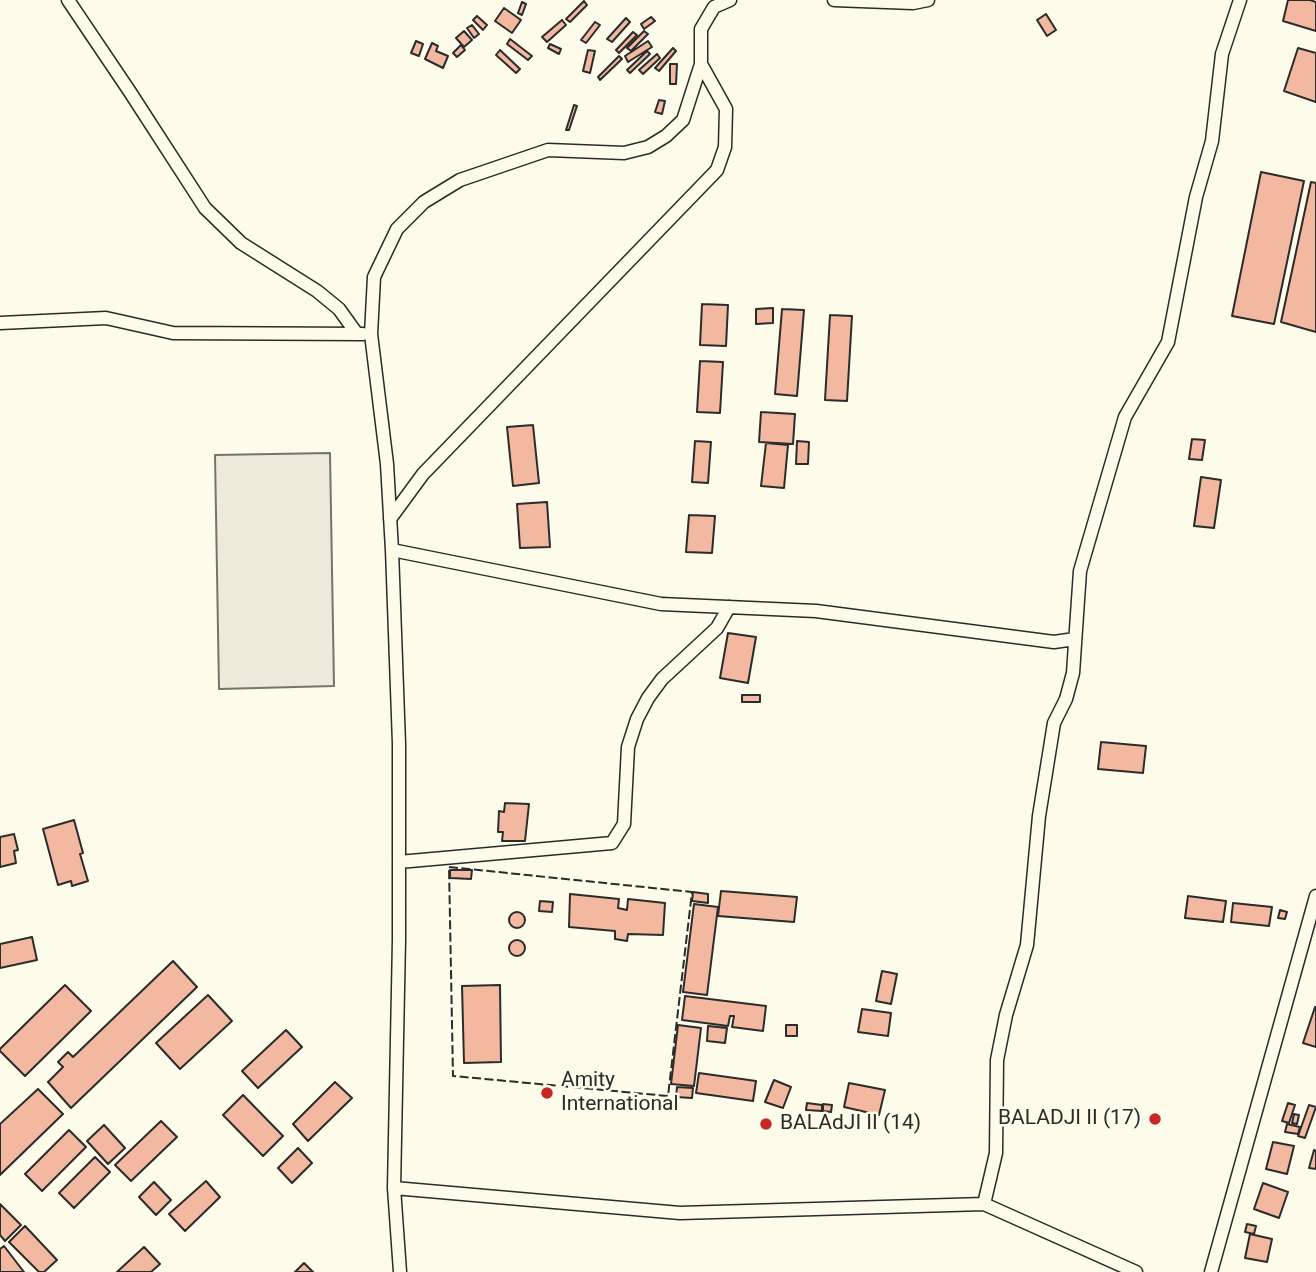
<!DOCTYPE html>
<html>
<head>
<meta charset="utf-8">
<style>
	body { margin:0 }
	canvas { display:block; background:#fdfbea }
</style>
</head>
<body>
<canvas width="1316" height="1272"></canvas>
<script>
const ctx = document.querySelector('canvas').getContext('2d');
ctx.lineJoin = 'round';
function paint(path, color) {
  ctx.fillStyle = color;
  ctx.fill(path, 'evenodd');
}
function poly(rows) {
  const path = new Path2D();
  for (const r of rows) {
    if (r.length === 3) {
      path.moveTo(r[0] + r[2], r[1]);
      path.arc(r[0], r[1], r[2], 0, 2 * Math.PI);
      continue;
    }
    path.moveTo(r[0], r[1]);
    for (let i = 2; i < r.length; i += 2) path.lineTo(r[i], r[i + 1]);
  }
  return path;
}
function strokePath(path, color, width, dash) {
  ctx.strokeStyle = color;
  ctx.lineWidth = width;
  ctx.lineCap = dash ? 'butt' : 'round';
  ctx.setLineDash(dash || []);
  ctx.stroke(path);
}
function write(font, color, halo, rows, align = 'center') {
  ctx.font = font + ' Roboto,sans-serif';
  ctx.lineWidth = 5;
  ctx.setLineDash([]);
  ctx.textBaseline = 'middle';
  ctx.strokeStyle = halo;
  ctx.fillStyle = color;
  for (const [text, x, y, turn = 0] of rows) {
    ctx.save();
    ctx.translate(x, y);
    ctx.rotate((+turn || 0) * Math.PI / 180);
    ctx.textAlign = isNaN(turn) ? turn : align;
    if (halo) ctx.strokeText(text, 0, 0);
    ctx.fillText(text, 0, 0);
    ctx.restore();
  }
}
const green = poly([
	[330,453,334,686,219,689,215,455,330,453]
]);
const building = poly([
	[1288,0,1310,0,1316,2,1316,31,1283,21,1288,0],
	[584,1,587,5,570,22,566,19,584,1],
	[522,2,526,4,522,15,518,13,522,2],
	[504,8,521,20,512,33,495,21,504,8],
	[1046,14,1056,30,1047,36,1037,20,1046,14],
	[477,16,487,25,483,30,473,20,477,16],
	[651,17,655,21,644,29,641,24,651,17],
	[626,18,630,22,612,42,607,39,626,18],
	[562,20,566,25,547,42,542,37,562,20],
	[595,22,600,25,586,43,581,40,595,22],
	[472,25,479,34,474,38,467,28,472,25],
	[464,31,472,40,464,47,456,38,464,31],
	[644,31,648,34,631,51,627,48,644,31],
	[633,32,637,35,619,53,616,50,633,32],
	[510,39,532,56,528,60,507,44,510,39],
	[416,41,423,44,419,56,411,53,416,41],
	[648,41,652,47,628,62,625,56,648,41],
	[432,43,438,46,436,51,448,56,443,68,425,59,432,43],
	[550,44,561,49,559,54,548,48,550,44],
	[461,45,465,50,457,57,453,53,461,45],
	[673,48,676,51,659,71,655,68,673,48],
	[1298,48,1316,53,1316,102,1284,91,1298,48],
	[500,50,520,69,516,73,496,55,500,50],
	[588,50,595,51,590,73,583,71,588,50],
	[647,51,650,54,630,73,627,70,647,51],
	[657,54,660,58,643,74,639,70,657,54],
	[619,56,622,59,600,80,598,77,619,56],
	[670,64,677,64,676,84,670,84,670,64],
	[659,100,665,101,662,114,655,112,659,100],
	[574,105,577,106,569,130,566,130,574,105],
	[1261,172,1304,181,1274,324,1232,316,1261,172],
	[1311,182,1316,183,1316,332,1281,322,1311,182],
	[702,304,728,305,726,346,700,345,702,304],
	[773,308,773,323,756,324,756,309,773,308],
	[782,309,804,310,797,396,775,394,782,309],
	[830,315,852,316,847,401,825,400,830,315],
	[700,361,723,362,720,413,697,412,700,361],
	[761,412,795,414,793,444,759,442,761,412],
	[533,425,539,483,513,486,507,427,533,425],
	[1192,439,1205,440,1202,460,1189,459,1192,439],
	[695,441,711,442,708,483,692,482,695,441],
	[797,441,809,442,808,464,796,464,797,441],
	[766,443,788,445,784,488,761,486,766,443],
	[1201,477,1221,480,1214,528,1194,526,1201,477],
	[547,502,550,547,520,548,517,504,547,502],
	[689,515,715,516,712,553,686,552,689,515],
	[728,633,756,637,748,683,720,678,728,633],
	[742,695,760,695,760,702,742,702,742,695],
	[1101,742,1146,746,1143,773,1098,769,1101,742],
	[505,803,529,804,525,841,502,841,503,832,498,832,499,811,504,812,505,803],
	[74,820,83,853,80,854,88,881,72,886,71,881,58,885,43,829,74,820],
	[14,834,18,850,14,851,16,863,0,867,0,837,14,834],
	[450,870,472,870,471,879,450,878,450,870],
	[721,891,797,897,794,922,718,916,721,891],
	[693,892,708,894,708,903,692,901,693,892],
	[570,894,619,899,618,908,627,910,628,899,665,903,663,935,628,934,627,941,615,939,615,931,569,927,570,894],
	[1188,896,1226,901,1223,922,1185,918,1188,896],
	[540,901,553,902,552,912,539,911,540,901],
	[1233,903,1272,907,1269,926,1231,922,1233,903],
	[694,904,718,907,707,995,683,992,694,904],
	[1280,910,1287,912,1285,919,1278,918,1280,910],
	[517,920,8],
	[32,937,37,960,0,968,0,944,32,937],
	[517,948,8],
	[173,961,197,987,71,1108,48,1082,63,1067,58,1062,68,1052,73,1057,173,961],
	[882,971,897,974,891,1004,876,1001,882,971],
	[65,985,91,1011,25,1076,0,1051,0,1049,65,985],
	[500,985,501,1062,464,1063,462,986,500,985],
	[208,995,232,1021,180,1069,156,1043,208,995],
	[685,996,766,1006,763,1031,732,1027,734,1016,730,1016,728,1026,682,1020,685,996],
	[1315,1007,1316,1007,1316,1047,1303,1043,1315,1007],
	[862,1009,891,1013,888,1036,858,1032,862,1009],
	[678,1025,701,1028,694,1086,671,1084,678,1025],
	[786,1025,797,1025,797,1036,786,1036,786,1025],
	[708,1026,727,1028,725,1043,707,1041,708,1026],
	[286,1030,302,1047,258,1088,242,1071,286,1030],
	[699,1073,756,1081,753,1101,696,1093,699,1073],
	[774,1080,791,1087,783,1108,765,1102,774,1080],
	[335,1082,352,1098,308,1141,293,1124,335,1082],
	[849,1083,885,1090,879,1115,844,1107,849,1083],
	[677,1087,693,1088,692,1098,676,1097,677,1087],
	[38,1089,63,1114,0,1175,0,1124,38,1089],
	[243,1095,283,1136,263,1156,223,1115,243,1095],
	[807,1103,822,1105,822,1111,806,1110,807,1103],
	[1288,1103,1295,1105,1289,1123,1282,1121,1288,1103],
	[823,1104,832,1105,831,1112,823,1111,823,1104],
	[1309,1105,1316,1107,1305,1138,1298,1136,1309,1105],
	[1294,1114,1299,1115,1297,1124,1292,1123,1294,1114],
	[161,1121,177,1137,131,1181,115,1165,161,1121],
	[1287,1124,1300,1127,1298,1134,1285,1132,1287,1124],
	[104,1125,125,1148,108,1164,87,1141,104,1125],
	[69,1130,86,1147,42,1191,25,1174,69,1130],
	[1273,1142,1294,1146,1287,1174,1266,1169,1273,1142],
	[298,1148,312,1163,292,1183,278,1168,298,1148],
	[1314,1150,1316,1151,1316,1169,1309,1168,1314,1150],
	[95,1157,110,1172,74,1208,59,1193,95,1157],
	[206,1181,220,1197,185,1231,169,1214,206,1181],
	[154,1182,171,1200,156,1215,139,1197,154,1182],
	[1263,1183,1288,1192,1279,1218,1254,1209,1263,1183],
	[0,1204,21,1225,5,1241,0,1235,0,1204],
	[1247,1224,1256,1226,1254,1234,1245,1232,1247,1224],
	[25,1226,57,1260,44,1272,39,1272,9,1242,25,1226],
	[1250,1234,1272,1239,1267,1262,1245,1258,1250,1234],
	[4,1246,24,1272,0,1272,0,1249,4,1246],
	[144,1247,160,1264,151,1272,117,1272,144,1247],
	[304,1263,313,1272,295,1272,304,1263]
]);
const street = poly([
	[68,0,130,92,205,208,241,243,317,291,339,309,357,334],
	[834,0,913,3,928,0],
	[0,323,106,318,173,333,363,334],
	[390,519,423,474,717,170,725,147,726,109,701,64],
	[392,550,661,604,816,611,1054,642,1075,639],
	[399,862,612,843,624,824,628,747,637,719,648,698,662,679,717,628,729,607],
	[394,1188,680,1213,984,1204,1136,1272],
	[984,1204,996,1153,997,1060,1006,1015,1027,945,1039,816,1054,723,1066,699,1073,673,1080,571,1125,417,1168,342,1196,197,1212,141,1222,54,1240,0],
	[400,1272,394,1188,399,940,399,744,392,550,387,464,371,334,374,277,397,229,424,202,460,180,548,150,624,153,648,147,666,136,683,120,701,64,701,29,714,7,730,0],
	[1211,1272,1316,896]
]);
const fence = poly([
	[449,867,692,892,668,1096,453,1076,449,867]
]);
const markers = [
	[547,1093,7,"#c62828"],
	[1155,1119,7,"#c62828"],
	[766,1124,7,"#c62828"]
];
const poiNames = [
	["Amity",561,1081],
	["International",561,1105],
	["BALADJI II (17)",1141,1119,"right"],
	["BALAdJI II (14)",780,1124]
];
paint(green, '#ecebdb');
strokePath(green, '#74746e', 2);
paint(building, '#f2b8a0');
strokePath(building, '#2b2b2b', 2);
strokePath(street, '#2b2b2b', 15);
strokePath(street, '#fdfbea', 12);
strokePath(fence, '#2b2b2b', 2, [9, 3.5]);
for (const [x, y, r, color] of markers) {
  const dot = new Path2D();
  dot.arc(x, y, r, 0, 2 * Math.PI);
  ctx.fillStyle = color;
  ctx.fill(dot);
  strokePath(dot, '#fdfbea', 2.5);
}
write('21px', '#2b2b2b', '#fdfbea', poiNames, 'left');
</script>
</body>
</html>
